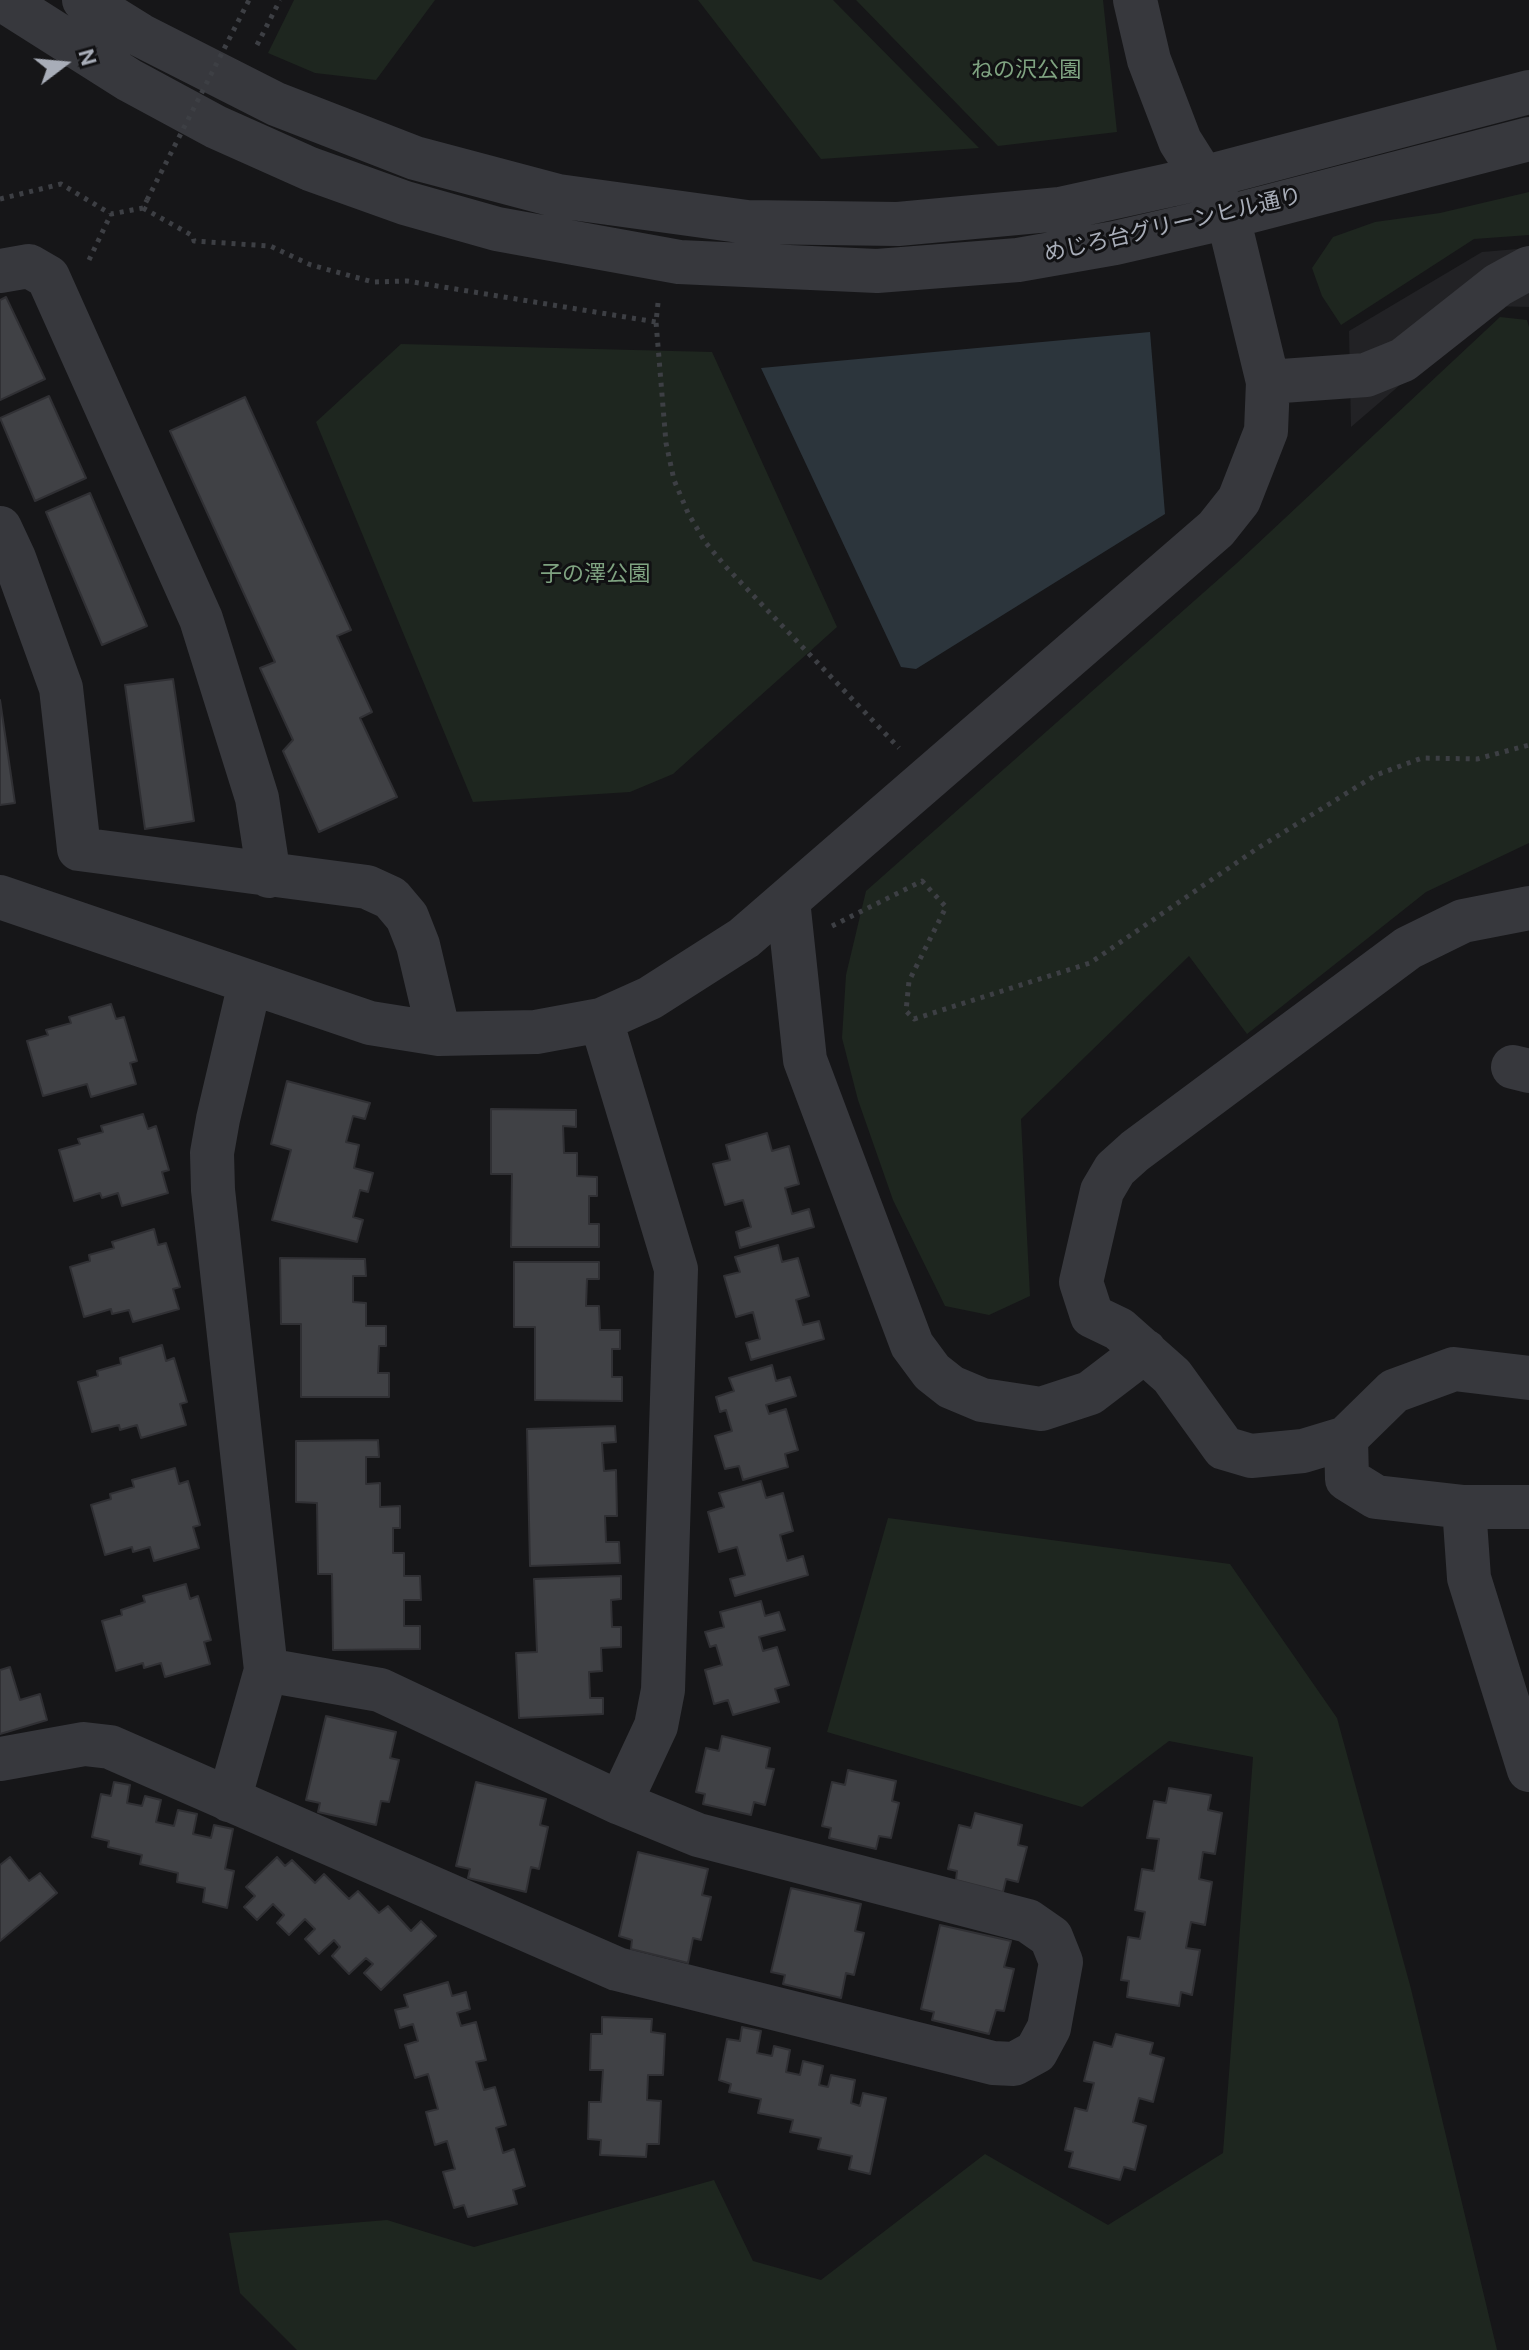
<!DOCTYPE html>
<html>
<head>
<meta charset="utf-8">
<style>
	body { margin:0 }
	#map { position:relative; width:1529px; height:2350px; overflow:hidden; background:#161618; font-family:"DM Sans",sans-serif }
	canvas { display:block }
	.north { position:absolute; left:24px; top:24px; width:80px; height:80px; -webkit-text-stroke:6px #111113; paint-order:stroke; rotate:74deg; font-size:22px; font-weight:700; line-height:32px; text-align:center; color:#a8adb8 }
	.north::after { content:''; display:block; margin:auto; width:28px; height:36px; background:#a8adb8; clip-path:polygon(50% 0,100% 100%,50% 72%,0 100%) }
</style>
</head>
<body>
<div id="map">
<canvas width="1529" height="2350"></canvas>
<div class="north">N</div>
</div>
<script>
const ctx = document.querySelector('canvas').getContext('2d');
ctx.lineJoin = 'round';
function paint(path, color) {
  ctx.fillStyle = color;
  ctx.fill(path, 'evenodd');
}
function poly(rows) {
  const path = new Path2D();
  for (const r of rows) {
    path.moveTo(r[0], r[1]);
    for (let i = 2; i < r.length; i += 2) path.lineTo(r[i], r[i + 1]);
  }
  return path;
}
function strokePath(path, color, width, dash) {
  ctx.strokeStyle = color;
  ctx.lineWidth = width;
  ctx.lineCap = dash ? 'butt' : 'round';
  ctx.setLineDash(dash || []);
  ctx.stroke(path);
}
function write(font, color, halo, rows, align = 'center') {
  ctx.font = font + ' "DM Sans","Noto Sans JP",sans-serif';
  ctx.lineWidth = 6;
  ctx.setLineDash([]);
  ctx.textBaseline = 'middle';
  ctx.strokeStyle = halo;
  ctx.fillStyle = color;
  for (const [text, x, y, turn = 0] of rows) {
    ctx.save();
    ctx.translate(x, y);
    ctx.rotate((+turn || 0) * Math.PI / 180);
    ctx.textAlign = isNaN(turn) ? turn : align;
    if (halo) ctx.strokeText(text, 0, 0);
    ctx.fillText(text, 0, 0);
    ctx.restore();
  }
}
const built = poly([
	[1529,248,1529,307,1492,306,1351,427,1349,331,1482,252]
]);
const green = poly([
	[294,0,435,0,376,80,315,73,268,53],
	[698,0,833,0,979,148,821,159],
	[856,0,1103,0,1117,132,998,146],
	[1529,192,1529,235,1474,239,1341,325,1322,296,1312,268,1333,237,1375,222,1440,213],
	[1500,317,1527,320,1529,327,1529,843,1426,892,1247,1034,1189,956,1021,1119,1030,1296,989,1315,945,1306,893,1200,858,1100,842,1038,846,975,866,891,1237,563],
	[401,344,712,352,837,627,673,774,630,792,473,802,316,422],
	[888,1518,1230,1564,1337,1718,1411,1989,1497,2350,297,2350,240,2293,229,2233,387,2220,474,2247,714,2180,753,2261,821,2280,985,2154,1108,2225,1223,2153,1253,1757,1169,1741,1082,1807,827,1732]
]);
const water = poly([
	[1150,332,1165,514,916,669,901,667,761,368]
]);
const building = poly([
	[6,297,45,379,0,400,0,300,6,297],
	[49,396,86,478,35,501,0,418,49,396],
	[245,397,351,630,337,636,372,712,360,718,397,797,319,832,283,751,293,740,260,668,275,662,170,431,245,397],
	[90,493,147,626,102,645,46,512,90,493],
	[173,679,194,821,145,829,125,685,173,679],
	[0,700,15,803,0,805,0,700],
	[111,1004,116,1019,124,1017,137,1061,130,1063,136,1084,91,1097,87,1084,43,1096,27,1041,48,1035,46,1030,71,1023,69,1017,111,1004],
	[287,1081,370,1103,365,1119,353,1116,346,1142,359,1145,354,1168,373,1173,368,1192,360,1190,353,1217,363,1220,357,1242,272,1220,291,1150,271,1144,287,1081],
	[491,1109,576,1110,576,1127,563,1126,564,1153,577,1153,577,1176,597,1177,597,1196,589,1196,589,1224,599,1224,599,1247,511,1247,512,1174,491,1174,491,1109],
	[143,1114,148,1129,156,1126,169,1170,162,1172,168,1193,122,1206,118,1193,102,1198,100,1193,74,1201,59,1150,80,1144,78,1139,103,1132,101,1126,143,1114],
	[767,1133,772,1151,789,1146,799,1184,785,1188,792,1214,809,1209,814,1227,740,1248,736,1232,751,1227,743,1200,725,1205,713,1164,730,1160,726,1145,767,1133],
	[154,1229,158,1245,166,1243,180,1287,173,1289,179,1309,133,1322,129,1310,112,1314,111,1309,84,1317,70,1267,90,1261,89,1255,114,1248,112,1242,154,1229],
	[778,1245,782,1262,798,1258,809,1296,796,1300,803,1325,819,1321,824,1339,751,1360,746,1343,760,1339,753,1312,736,1317,724,1276,740,1272,735,1257,778,1245],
	[280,1258,365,1259,366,1276,353,1276,353,1302,366,1303,366,1326,386,1326,386,1346,379,1346,378,1373,389,1373,389,1397,301,1397,301,1324,281,1324,280,1258],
	[514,1262,599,1262,599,1279,587,1279,586,1306,599,1306,600,1330,620,1330,620,1349,612,1349,612,1377,622,1377,622,1401,535,1400,535,1327,514,1327,514,1262],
	[162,1345,166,1361,174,1358,187,1402,180,1404,186,1425,141,1438,137,1425,120,1430,119,1425,92,1432,78,1382,98,1376,97,1371,121,1364,120,1358,162,1345],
	[772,1365,776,1381,790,1377,796,1396,766,1405,769,1414,786,1409,798,1450,785,1454,788,1467,743,1480,739,1466,725,1469,715,1436,732,1431,726,1410,720,1412,716,1397,734,1391,729,1378,772,1365],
	[615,1426,616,1442,602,1443,604,1471,616,1470,617,1516,605,1516,606,1542,619,1542,620,1563,530,1566,527,1429,615,1426],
	[378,1440,379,1457,366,1457,366,1484,380,1483,380,1507,400,1506,400,1528,393,1528,393,1553,404,1553,404,1576,420,1576,421,1600,404,1600,404,1626,420,1626,420,1649,333,1650,332,1574,318,1574,317,1503,296,1502,296,1441,378,1440],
	[175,1468,179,1484,188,1481,200,1525,193,1527,199,1548,154,1561,150,1547,133,1552,132,1547,105,1555,91,1505,111,1499,110,1494,134,1487,132,1480,175,1468],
	[761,1481,766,1498,783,1493,793,1531,780,1535,787,1561,803,1556,808,1575,735,1596,730,1579,745,1575,737,1547,719,1552,708,1512,724,1507,719,1493,761,1481],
	[621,1576,621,1599,611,1600,612,1627,621,1627,621,1647,601,1648,602,1671,589,1672,590,1698,603,1698,603,1714,519,1718,516,1653,537,1652,534,1579,621,1576],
	[186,1584,190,1599,198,1596,211,1640,204,1642,210,1664,165,1677,161,1663,144,1668,143,1663,116,1671,102,1621,122,1615,121,1610,145,1602,143,1596,186,1584],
	[761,1601,765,1616,779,1612,785,1630,759,1637,763,1651,777,1647,789,1685,775,1689,779,1702,733,1715,728,1700,714,1704,705,1670,722,1665,716,1645,710,1647,705,1632,724,1627,720,1612,761,1601],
	[10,1667,20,1700,40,1694,47,1720,0,1734,0,1670,10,1667],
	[326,1716,396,1732,390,1758,399,1760,389,1802,381,1801,376,1825,318,1812,320,1803,306,1800,326,1716],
	[722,1736,770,1748,766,1768,774,1769,765,1805,754,1802,751,1815,703,1804,705,1794,696,1792,706,1748,719,1751,722,1736],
	[848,1770,896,1781,892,1801,899,1803,891,1838,879,1836,876,1849,829,1838,831,1828,822,1826,832,1782,845,1785,848,1770],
	[114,1782,130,1785,127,1803,142,1806,145,1796,161,1800,156,1822,174,1826,178,1810,197,1814,193,1834,211,1838,214,1825,233,1829,225,1869,234,1871,227,1908,203,1902,205,1888,177,1882,178,1873,140,1864,142,1855,108,1847,109,1841,92,1837,101,1794,111,1796,114,1782],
	[476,1782,546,1799,540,1825,548,1827,539,1869,531,1867,526,1892,468,1878,470,1869,456,1866,476,1782],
	[1169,1788,1211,1795,1208,1810,1222,1813,1215,1854,1203,1852,1199,1879,1212,1882,1205,1925,1191,1922,1186,1948,1200,1950,1192,1995,1181,1992,1179,2006,1127,1997,1129,1981,1121,1980,1128,1937,1140,1939,1145,1912,1135,1910,1142,1869,1154,1871,1159,1839,1147,1838,1154,1801,1166,1803,1169,1788],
	[975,1813,1022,1825,1018,1845,1027,1847,1018,1882,1006,1879,1003,1892,956,1880,957,1871,948,1869,959,1825,971,1828,975,1813],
	[638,1852,708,1869,702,1895,711,1897,701,1940,693,1938,688,1963,631,1949,632,1940,619,1936,638,1852],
	[10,1857,29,1881,40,1873,57,1893,0,1941,0,1865,10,1857],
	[277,1857,285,1866,292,1860,315,1883,324,1874,349,1899,358,1891,379,1913,388,1906,411,1931,421,1921,436,1936,381,1990,364,1973,373,1964,366,1958,349,1974,332,1956,340,1947,334,1940,319,1954,305,1939,315,1929,305,1919,289,1935,277,1923,284,1915,273,1904,257,1920,244,1907,255,1896,246,1887,277,1857],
	[791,1888,861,1904,855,1931,864,1933,854,1975,846,1973,841,1998,783,1984,785,1975,771,1972,791,1888],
	[940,1925,1011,1941,1004,1967,1014,1969,1004,2011,996,2010,989,2034,932,2020,934,2012,921,2009,940,1925],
	[448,1982,452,1996,466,1992,470,2009,457,2013,461,2026,476,2022,486,2060,476,2062,484,2090,495,2087,506,2125,496,2128,503,2153,514,2149,525,2186,513,2190,517,2204,468,2217,464,2205,454,2208,443,2172,455,2169,447,2141,435,2145,426,2112,438,2109,428,2074,415,2078,405,2045,418,2041,413,2024,400,2028,395,2010,408,2007,404,1995,448,1982],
	[602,2017,652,2019,651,2032,665,2034,663,2075,648,2075,647,2100,661,2101,659,2144,647,2144,646,2157,600,2155,601,2140,588,2139,589,2102,601,2102,603,2070,590,2070,591,2034,602,2034,602,2017],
	[742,2027,761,2031,757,2053,772,2056,774,2046,790,2050,786,2072,800,2075,803,2061,823,2066,819,2085,828,2087,831,2075,855,2080,851,2103,860,2106,863,2093,886,2098,870,2174,849,2169,852,2156,818,2149,821,2138,790,2132,793,2120,758,2113,761,2099,729,2092,731,2084,719,2080,727,2039,740,2041,742,2027],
	[1116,2034,1153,2043,1150,2054,1164,2058,1153,2102,1139,2098,1133,2122,1146,2126,1135,2170,1124,2167,1120,2180,1069,2167,1073,2152,1065,2150,1075,2108,1087,2111,1094,2083,1084,2081,1094,2042,1112,2047,1116,2034]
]);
const path = poly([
	[257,45,280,0],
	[0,199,61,184,111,214,143,208,147,200],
	[143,208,193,236,194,241,270,246,311,265,373,282,407,281,656,322],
	[89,260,111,214],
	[658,303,656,322,666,443,674,480,688,513,705,542,727,568,899,748],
	[832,926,922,881,946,907,909,981,906,1011,914,1019,1090,963,1258,848,1376,775,1422,758,1477,759,1529,745]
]);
const minor = poly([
	[3,0,129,80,216,127,310,169,405,203,497,229,679,262,877,271,1018,260,1115,243,1228,217,1529,139],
	[84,0,140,35,276,104,415,158,558,196,747,222,898,224,1060,209,1206,177,1529,92],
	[0,271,29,266,48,277,201,619,257,798,269,876],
	[1268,382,1366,375,1403,360,1498,285,1529,268],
	[0,528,14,558,61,688,79,849,367,887,391,898,407,917,418,945,439,1034],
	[0,897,370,1023,439,1034,536,1032,601,1020,650,998,744,938,1216,529,1239,500,1266,431,1268,382,1228,217,1180,141,1149,60,1135,0],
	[788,900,805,1060,912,1345,932,1372,951,1387,982,1400,1041,1409,1090,1393,1145,1351],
	[601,1020,676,1269,663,1690,656,1726,620,1803],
	[1513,1067,1529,1071],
	[1529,1378,1454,1369,1394,1391,1346,1438,1347,1479,1376,1497,1464,1507,1529,1507],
	[1346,1438,1303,1451,1251,1456,1224,1448,1172,1376,1119,1329,1092,1316,1081,1282,1102,1191,1115,1169,1135,1151,1408,948,1463,921,1529,908],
	[1464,1507,1469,1578,1529,1770],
	[0,1759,84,1744,110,1747,617,1969,993,2063,1014,2064,1036,2052,1049,2028,1061,1962,1051,1937,1028,1921,698,1835,620,1803,380,1690,266,1670],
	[229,1800,266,1670,213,1190,212,1153,218,1119,250,983]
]);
const pathBridge = poly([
	[147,200,249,0]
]);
const parkNames = [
	["ねの沢公園",1026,71],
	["子の澤公園",595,575]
];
const streetNames = [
	["めじろ台グリーンヒル通り",1173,226,-13]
];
paint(built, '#222225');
paint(green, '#1e261f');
paint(water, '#2c353c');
paint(building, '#404145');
strokePath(building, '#303034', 2);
strokePath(path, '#3d3f44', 5, [4, 6]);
strokePath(minor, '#37383d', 44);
strokePath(pathBridge, '#3d3f44', 5, [4, 6]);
write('22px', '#7fa381', '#111113', parkNames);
write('22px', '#a8adb8', '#111113', streetNames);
</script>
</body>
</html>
